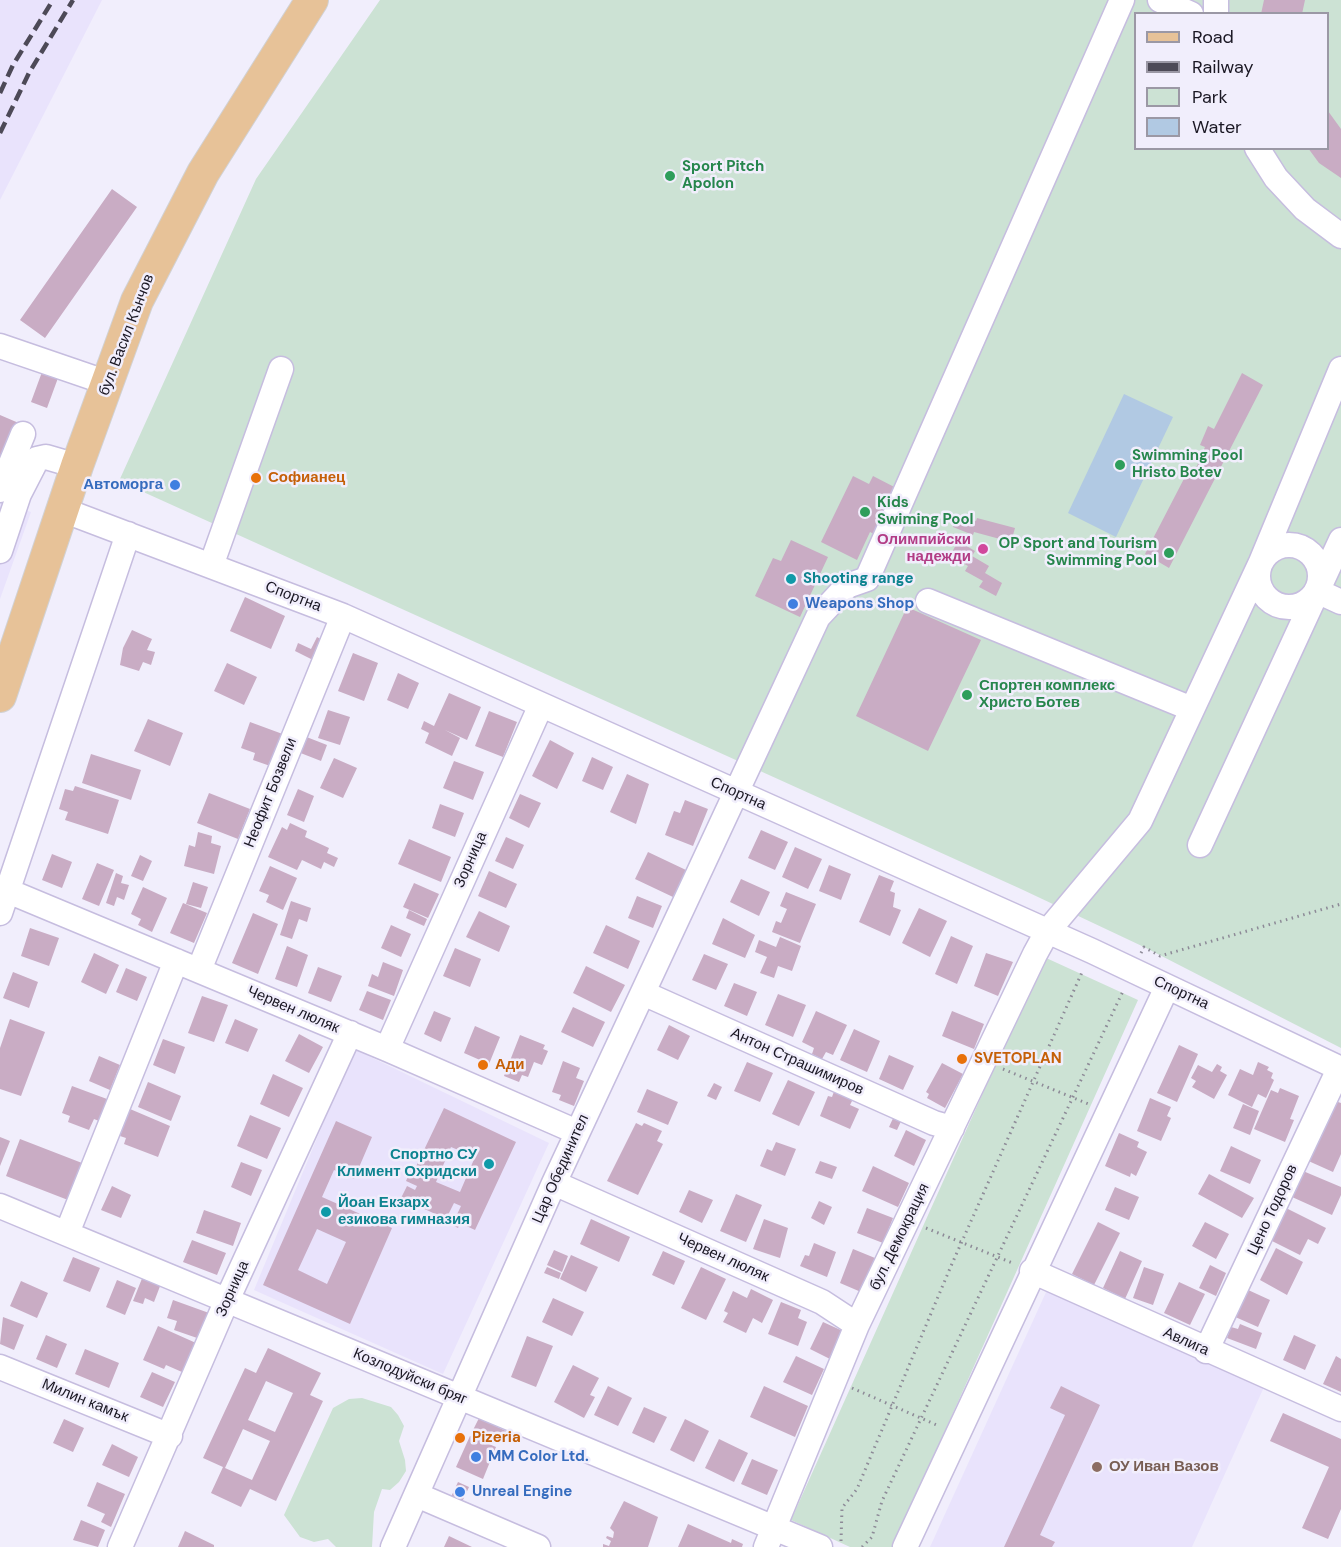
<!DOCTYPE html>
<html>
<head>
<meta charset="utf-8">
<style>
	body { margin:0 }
	#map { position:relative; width:1341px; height:1547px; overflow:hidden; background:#f1eefc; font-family:"DM Sans",sans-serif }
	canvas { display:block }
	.legend { position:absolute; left:1134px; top:12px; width:195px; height:138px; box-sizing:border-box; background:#f1eefc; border:2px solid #9b98a5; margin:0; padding:8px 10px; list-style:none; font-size:18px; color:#1a1723 }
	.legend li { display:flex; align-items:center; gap:12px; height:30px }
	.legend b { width:30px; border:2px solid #9b98a5 }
</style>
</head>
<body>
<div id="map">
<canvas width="1341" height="1547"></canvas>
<ul class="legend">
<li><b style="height:8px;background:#e7c298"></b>Road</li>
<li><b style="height:8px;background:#4d4a57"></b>Railway</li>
<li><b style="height:16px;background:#cce2d4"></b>Park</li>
<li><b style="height:16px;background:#b1c9e3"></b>Water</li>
</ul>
</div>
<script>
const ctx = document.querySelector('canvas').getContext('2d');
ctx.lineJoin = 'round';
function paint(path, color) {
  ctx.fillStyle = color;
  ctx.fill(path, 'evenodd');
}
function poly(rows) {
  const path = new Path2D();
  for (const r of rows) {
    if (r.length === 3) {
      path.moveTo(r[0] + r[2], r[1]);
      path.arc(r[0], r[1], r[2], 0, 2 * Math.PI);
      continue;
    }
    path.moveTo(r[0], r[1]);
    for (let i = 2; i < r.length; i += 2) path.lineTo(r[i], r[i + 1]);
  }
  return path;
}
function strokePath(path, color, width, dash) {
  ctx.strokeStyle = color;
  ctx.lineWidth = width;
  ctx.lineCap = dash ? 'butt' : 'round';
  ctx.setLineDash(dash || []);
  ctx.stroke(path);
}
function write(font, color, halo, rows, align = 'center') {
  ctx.font = font + ' "DM Sans",sans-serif';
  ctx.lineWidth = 5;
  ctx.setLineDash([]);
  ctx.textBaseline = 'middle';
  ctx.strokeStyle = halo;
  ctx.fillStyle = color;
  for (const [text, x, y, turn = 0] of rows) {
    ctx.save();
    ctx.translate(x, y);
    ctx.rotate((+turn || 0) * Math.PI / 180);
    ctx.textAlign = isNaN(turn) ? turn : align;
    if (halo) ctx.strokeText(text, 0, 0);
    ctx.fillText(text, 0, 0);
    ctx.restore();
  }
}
const built = poly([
	[0,0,102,0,0,200],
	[0,503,31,512,0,599],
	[354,1049,549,1143,443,1374,254,1290],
	[1047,1290,1264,1387,1192,1547,930,1547]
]);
const green = poly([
	[380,0,1341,0,1341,1048,1144,947,1021,889,119,481,256,179],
	[1136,14,1328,14,1328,148,1136,148],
	[1044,957,1138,1000,893,1547,850,1547,791,1520],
	[362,1398,391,1407,398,1415,404,1426,399,1441,405,1460,406,1471,399,1482,390,1490,382,1489,374,1512,372,1547,336,1547,328,1539,314,1542,300,1537,284,1515,333,1408,349,1399]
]);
const water = poly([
	[1124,394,1173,417,1116,537,1068,513]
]);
const building = poly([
	[1264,0,1305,0,1302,14,1261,14],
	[1328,111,1341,129,1341,178,1319,163,1308,148,1328,148],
	[112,189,137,207,45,338,20,320],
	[42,372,58,378,47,408,31,402],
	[1242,373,1263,385,1169,568,1145,554,1188,471,1194,473,1205,447,1200,445,1208,426,1214,429],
	[0,415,21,424,0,472],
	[853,476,869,484,873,476,904,492,882,538,870,532,857,560,821,542],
	[958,514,976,521,977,518,1015,528,1011,542,974,532,973,535,953,527],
	[791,540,828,557,800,617,755,596,773,558,781,561],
	[958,541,975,551,972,556,989,566,985,573,1002,583,996,596,979,587,983,581,965,571,968,566,950,556],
	[245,597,285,616,271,649,230,631],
	[907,607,981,640,928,751,856,716],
	[132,630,152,639,147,650,155,652,151,665,143,662,139,671,120,665,123,648],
	[317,637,326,642,317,662,295,651,298,643,311,649],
	[353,653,378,663,364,701,338,691],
	[227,663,257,677,244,705,214,691],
	[398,673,419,683,408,709,387,700],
	[449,693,481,707,467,740,445,730,460,738,452,756,425,743,429,733,421,729,424,721,434,726],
	[328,710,350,717,340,745,318,738],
	[489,711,517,722,503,757,475,746],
	[148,719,183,733,170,766,134,751],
	[250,722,288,736,276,768,253,760,255,753,241,748],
	[304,736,327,745,321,761,298,752],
	[550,740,574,753,557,789,532,776],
	[91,754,141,770,131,800,82,783],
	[592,757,613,767,603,790,582,781],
	[334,758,357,768,343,798,320,788],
	[454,761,484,772,473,800,443,788],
	[627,774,649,784,636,824,610,812],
	[75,786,119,800,108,834,65,820,68,812,59,809,65,789,73,791],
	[298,789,314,796,304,822,287,815],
	[209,793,250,809,238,839,197,823],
	[520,794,541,803,529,828,509,818],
	[685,800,708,809,693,846,665,835,674,811,680,813],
	[440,804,464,813,455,837,432,828],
	[290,823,307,831,305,837,329,848,327,853,338,858,334,867,324,862,321,869,302,860,297,870,268,857,282,827,287,830],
	[761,830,788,842,775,870,748,858],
	[198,832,212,836,211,843,221,846,214,874,184,866,189,845,195,847],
	[506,837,524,845,513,869,495,861],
	[409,839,451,857,441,882,398,864],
	[795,847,822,859,808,889,782,877],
	[648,852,686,870,673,897,635,879],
	[52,854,72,862,62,888,42,880],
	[140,855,152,861,143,881,131,876],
	[97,863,114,870,99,906,82,899],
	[829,865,851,874,841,900,819,891],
	[270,866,297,878,283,910,266,902,269,895,259,891],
	[489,871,517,884,506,908,478,896],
	[116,873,123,876,121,883,129,885,124,900,117,897,114,906,106,903],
	[879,875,894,881,890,891,895,893,893,907,901,910,890,936,859,922],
	[741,879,770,892,759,916,730,902],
	[193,882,208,887,201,908,186,904],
	[414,883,439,894,428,918,403,907],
	[143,887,167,898,152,932,138,925,141,919,131,914],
	[786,892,816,904,800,943,772,932,776,921,781,923,787,909,780,906],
	[637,896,662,906,653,928,628,918],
	[291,901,311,908,307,922,299,919,292,939,280,935],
	[183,903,207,913,194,943,170,933],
	[919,908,947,921,930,957,902,943],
	[409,910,427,919,424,926,406,918],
	[479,911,510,926,499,952,466,937],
	[253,913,278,924,258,974,232,963],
	[723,918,755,935,745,958,712,944],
	[391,925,411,934,401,957,381,948],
	[606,925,640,941,628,969,593,953],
	[30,928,59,938,49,966,21,956],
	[951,936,973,946,957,984,935,974],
	[780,937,801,946,792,971,778,966,774,978,760,973,767,957,755,952,759,940,776,947],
	[287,946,308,955,297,987,275,979],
	[455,948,481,959,470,987,443,976],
	[94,953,119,965,106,994,81,982],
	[986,953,1013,962,998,996,974,986],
	[704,954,728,964,716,990,692,980],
	[383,962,403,970,394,996,368,986,372,974,378,977],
	[586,966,625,985,611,1012,573,993],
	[318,967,342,976,331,1002,308,993],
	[126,968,147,977,137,1001,116,992],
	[13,972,38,982,29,1008,3,998],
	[734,983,757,992,747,1016,724,1006],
	[367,991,391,1000,383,1020,359,1010],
	[778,994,806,1005,793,1037,765,1025],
	[202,996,228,1005,214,1042,188,1033],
	[573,1007,605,1022,593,1047,561,1032],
	[434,1011,451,1018,441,1042,424,1034],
	[816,1011,847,1025,833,1055,826,1052,822,1059,812,1054,814,1048,802,1042],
	[952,1011,984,1024,974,1049,942,1036],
	[10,1019,45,1032,21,1096,0,1089,0,1048],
	[235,1019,258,1029,248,1052,225,1043],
	[669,1025,690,1036,678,1060,657,1050],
	[475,1026,500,1037,489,1064,464,1053],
	[854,1029,880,1041,867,1072,840,1060],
	[299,1034,323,1047,309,1073,285,1061],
	[520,1035,545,1045,543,1049,548,1051,542,1065,534,1062,528,1077,522,1075,519,1082,504,1076],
	[163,1039,185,1047,175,1074,153,1065],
	[1179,1045,1198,1054,1177,1102,1157,1093],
	[889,1055,914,1066,903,1090,879,1079],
	[99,1056,120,1065,110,1090,89,1081],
	[563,1061,580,1068,576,1078,584,1081,574,1106,559,1100,561,1095,552,1092],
	[747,1062,773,1073,760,1102,734,1091],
	[1258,1062,1269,1067,1267,1070,1273,1073,1271,1078,1274,1080,1266,1098,1258,1094,1252,1107,1228,1095,1240,1069,1253,1075],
	[942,1063,963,1074,945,1108,927,1098,929,1094,926,1092],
	[1217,1064,1222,1067,1220,1071,1227,1075,1214,1099,1192,1087,1196,1081,1191,1078,1198,1065,1212,1072],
	[273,1074,303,1088,289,1117,260,1104],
	[788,1080,815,1092,799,1126,772,1114],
	[148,1082,181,1096,171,1121,138,1107],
	[714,1083,722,1087,716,1100,707,1096],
	[72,1086,107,1099,99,1121,94,1119,89,1130,68,1122,70,1116,62,1113],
	[836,1086,855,1095,850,1105,859,1109,850,1129,820,1116,828,1096,832,1097],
	[1280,1088,1299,1096,1290,1119,1294,1120,1285,1142,1254,1129,1271,1090,1278,1093],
	[647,1089,678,1102,668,1125,637,1112],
	[1150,1098,1171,1107,1167,1116,1171,1118,1161,1141,1137,1131],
	[1335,1101,1341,1103,1341,1154,1333,1172,1304,1159],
	[1243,1104,1259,1111,1250,1135,1233,1128],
	[444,1108,516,1142,475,1230,460,1223,458,1228,452,1225,461,1206,454,1203,446,1219,401,1198,407,1186,415,1190,417,1186,406,1181,411,1170,414,1171],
	[451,1147,475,1157,460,1192,436,1182],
	[130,1109,170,1126,158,1157,124,1144,126,1138,120,1136],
	[895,1114,903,1117,897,1130,889,1127],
	[250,1115,281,1128,267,1159,237,1146],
	[336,1121,372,1137,354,1179,334,1170,322,1197,392,1228,350,1324,263,1285],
	[317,1229,346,1242,327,1284,298,1270],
	[636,1123,642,1126,644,1123,662,1131,657,1141,663,1144,638,1195,607,1181],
	[906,1130,926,1140,914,1166,894,1156],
	[1119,1133,1139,1142,1137,1147,1147,1152,1136,1176,1131,1173,1130,1177,1105,1166],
	[0,1137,10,1141,0,1166],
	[20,1139,82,1163,68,1200,6,1176],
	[776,1142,796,1149,785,1176,760,1166,767,1149,772,1151],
	[1231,1146,1261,1160,1250,1184,1220,1171],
	[820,1161,837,1167,832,1179,815,1173],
	[241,1162,262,1170,251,1196,231,1187],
	[873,1166,909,1183,898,1207,862,1191],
	[1303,1171,1341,1187,1341,1195,1332,1215,1292,1197],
	[1209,1174,1254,1198,1242,1218,1198,1194],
	[112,1186,131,1195,121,1218,101,1210],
	[1115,1187,1139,1197,1129,1220,1105,1210],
	[689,1190,713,1200,702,1223,679,1212],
	[736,1194,762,1205,746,1242,720,1231],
	[819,1201,832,1207,824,1225,811,1218],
	[867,1208,893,1218,883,1243,857,1233],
	[1286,1208,1326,1228,1318,1244,1308,1239,1300,1255,1270,1240],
	[204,1210,241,1223,233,1246,196,1233],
	[591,1219,630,1237,619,1262,580,1244],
	[764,1219,788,1228,780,1258,753,1249],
	[1098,1222,1120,1233,1094,1285,1072,1274],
	[1205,1222,1229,1234,1216,1259,1192,1246],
	[192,1240,226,1253,217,1275,183,1262],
	[814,1243,836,1252,827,1277,800,1266,805,1255,809,1256],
	[1276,1248,1303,1262,1287,1295,1260,1280],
	[853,1249,875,1258,861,1292,840,1283],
	[554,1250,568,1256,562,1272,547,1265],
	[663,1251,685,1261,674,1285,652,1275],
	[1120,1251,1142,1261,1125,1299,1103,1288],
	[571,1255,598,1267,586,1292,560,1279],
	[73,1257,100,1268,90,1292,63,1281],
	[1210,1265,1226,1273,1216,1296,1199,1288],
	[547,1267,561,1273,559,1279,544,1273],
	[701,1267,726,1279,706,1320,681,1308],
	[1144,1267,1164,1274,1153,1305,1133,1298],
	[143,1276,162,1281,154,1302,145,1298,143,1304,133,1301],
	[117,1280,136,1288,125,1315,106,1307],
	[21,1281,48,1293,37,1318,10,1306],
	[1179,1282,1205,1294,1190,1325,1164,1313],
	[751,1289,773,1300,762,1323,753,1318,746,1333,723,1322,728,1313,724,1311,733,1291,747,1298],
	[1246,1289,1270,1300,1258,1327,1233,1316],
	[553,1298,584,1312,572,1336,542,1322],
	[173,1300,209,1313,200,1339,174,1330,177,1321,167,1318],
	[781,1302,801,1310,798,1318,807,1322,798,1346,768,1334],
	[3,1317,24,1325,14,1350,0,1344],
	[823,1322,845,1332,832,1360,810,1349],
	[1240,1324,1262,1333,1256,1349,1227,1338,1231,1327,1238,1329],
	[158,1326,196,1343,182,1372,166,1365,164,1369,143,1360],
	[46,1335,67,1344,57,1368,36,1359],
	[1294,1335,1316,1345,1305,1370,1283,1360],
	[527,1336,553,1346,536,1387,511,1377],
	[268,1348,321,1373,310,1395,323,1401,276,1501,250,1489,241,1507,211,1493,223,1467,203,1458,245,1368,256,1373],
	[266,1381,293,1393,275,1432,248,1420],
	[243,1429,270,1441,252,1480,225,1468],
	[85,1349,119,1363,109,1388,75,1374],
	[796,1356,824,1369,812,1395,783,1382],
	[1336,1356,1341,1359,1341,1392,1323,1384],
	[573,1365,599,1378,590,1395,595,1397,584,1418,554,1402],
	[152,1372,175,1382,163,1407,140,1397],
	[608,1386,632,1398,618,1426,594,1415],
	[764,1386,808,1406,795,1437,750,1417],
	[1061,1386,1100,1405,1040,1535,1055,1542,1052,1547,1004,1547,1065,1415,1050,1408],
	[644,1407,667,1417,654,1443,632,1433],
	[1283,1413,1341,1439,1341,1509,1328,1539,1302,1528,1329,1467,1270,1441],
	[479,1418,506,1431,500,1443,473,1430],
	[64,1419,84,1428,73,1452,53,1443],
	[685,1419,709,1431,694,1462,670,1450],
	[470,1436,496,1447,483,1479,456,1467],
	[719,1439,748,1453,734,1482,705,1468],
	[112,1444,138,1457,129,1477,102,1465],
	[752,1459,778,1470,767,1495,741,1484],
	[97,1482,125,1494,111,1527,101,1522,105,1514,87,1506],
	[458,1482,469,1487,462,1502,451,1497],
	[624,1501,658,1517,648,1547,603,1547,603,1544,609,1546,611,1541,606,1538,607,1536,613,1538,614,1532,610,1528],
	[81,1520,105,1530,98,1547,73,1540],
	[688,1524,731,1543,732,1539,743,1544,742,1547,678,1547],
	[185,1531,214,1545,214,1547,178,1547],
	[449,1536,472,1547,444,1547]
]);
const path = poly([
	[1141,953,1144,947,1160,956,1341,904],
	[1003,1069,1091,1105],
	[926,1228,1015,1264],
	[852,1388,939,1426],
	[841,1541,842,1508,857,1489,951,1266,1083,970],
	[862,1547,872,1537,882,1501,1124,989]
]);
const minor = poly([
	[1160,0,1191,14],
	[1216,14,1216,0],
	[1257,148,1276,178,1305,209,1341,236],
	[0,346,108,383],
	[0,490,23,434],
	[63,510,343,616,1092,951,1341,1069],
	[1289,576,31],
	[0,551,19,494,37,459,46,457,77,466],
	[211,566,281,369],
	[1317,591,1341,602],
	[928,601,1192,709],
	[1200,845,1341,540],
	[8,891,387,1049,577,1132],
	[0,913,128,534],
	[199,970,343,616],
	[643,993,934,1123,952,1128],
	[387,1049,541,705],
	[554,1183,822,1302,857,1325],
	[0,1206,820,1547],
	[67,1233,176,961],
	[1032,1271,1341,1409],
	[1206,1351,1339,1069],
	[0,1367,170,1436],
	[417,1495,538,1547],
	[120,1547,227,1300,350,1033],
	[393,1547,554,1183,818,617,847,586,867,579,1122,0],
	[766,1547,857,1325,1035,954,1047,932,1140,821,1261,562,1341,369],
	[905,1547,1167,987]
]);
const major = poly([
	[0,696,77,466,137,301,203,173,312,0]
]);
const rail = poly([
	[0,93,13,65,53,0],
	[0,133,29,73,73,0]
]);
const markers = [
	[670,176,6,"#2e9e5b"],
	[1120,465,6,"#2e9e5b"],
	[256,478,6,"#e8710a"],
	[175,485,6,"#3f7fe0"],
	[865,512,6,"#2e9e5b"],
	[983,549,6,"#d1479c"],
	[1169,553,6,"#2e9e5b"],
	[791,579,6,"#0f9aa8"],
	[793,604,6,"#3f7fe0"],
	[967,695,6,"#2e9e5b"],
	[962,1059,6,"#e8710a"],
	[483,1065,6,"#e8710a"],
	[489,1164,6,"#0f9aa8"],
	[326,1212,6,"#0f9aa8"],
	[460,1438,6,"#e8710a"],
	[476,1457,6,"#3f7fe0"],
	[1097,1467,6,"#8d6e63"],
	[460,1492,6,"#3f7fe0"]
];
const leisureNames = [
	["Sport Pitch",682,167],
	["Apolon",682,184],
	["Swimming Pool",1132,456],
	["Hristo Botev",1132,473],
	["Kids",877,503],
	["Swiming Pool",877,520],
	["OP Sport and Tourism",1157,544,"right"],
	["Swimming Pool",1157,561,"right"],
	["Спортен комплекс",979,686],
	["Христо Ботев",979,703]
];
const streetNames = [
	["бул. Васил Кънчов",127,335,-69],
	["Спортна",293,597,21],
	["Неофит Бозвели",271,793,-68],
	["Спортна",738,794,24],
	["Зорница",471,860,-66],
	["Спортна",1181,993,25],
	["Червен люляк",293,1010,23],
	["Антон Страшимиров",797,1062,24],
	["Цар Обединител",561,1169,-66],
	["Цено Тодоров",1273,1210,-65],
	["бул. Демокрация",900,1237,-64],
	["Червен люляк",723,1258,24],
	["Зорница",233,1289,-66],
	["Авлига",1186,1342,24],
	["Козлодуйски бряг",410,1377,23],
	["Милин камък",85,1401,22]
];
const foodNames = [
	["Софианец",268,478],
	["SVETOPLAN",974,1059],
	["Ади",495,1065],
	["Pizeria",472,1438]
];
const shopNames = [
	["Автоморга",163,485,"right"],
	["Weapons Shop",805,604],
	["MM Color Ltd.",488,1457],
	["Unreal Engine",472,1492]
];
const hotelNames = [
	["Олимпийски",971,540],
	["надежди",971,557]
];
const cultureNames = [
	["Shooting range",803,579],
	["Спортно СУ",477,1155,"right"],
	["Климент Охридски",477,1172,"right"],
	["Йоан Екзарх",338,1203],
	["езикова гимназия",338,1220]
];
const educationNames = [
	["ОУ Иван Вазов",1109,1467]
];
paint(built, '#e9e3fc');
paint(green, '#cce2d4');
paint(water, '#b1c9e3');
paint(building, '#c9acc4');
strokePath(minor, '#c6bddf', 27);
strokePath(major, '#d1d1d3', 34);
strokePath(path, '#8d8a97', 3, [1.5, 4.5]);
strokePath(minor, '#fff', 24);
strokePath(major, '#e7c298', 32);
strokePath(rail, '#4d4a57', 4.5, [12, 6]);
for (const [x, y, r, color] of markers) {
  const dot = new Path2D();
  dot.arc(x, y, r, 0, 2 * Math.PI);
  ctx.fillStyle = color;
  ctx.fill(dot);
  strokePath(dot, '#f1eefc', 2);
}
write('bold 15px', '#27864d', '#f1eefc', leisureNames, 'left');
write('15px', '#1a1723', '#f1eefc', streetNames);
write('bold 15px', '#c56008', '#f1eefc', foodNames, 'left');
write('bold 15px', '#366cbe', '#f1eefc', shopNames, 'left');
write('bold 15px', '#b23c85', '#f1eefc', hotelNames, 'right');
write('bold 15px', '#0d838f', '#f1eefc', cultureNames, 'left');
write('bold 15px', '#785e54', '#f1eefc', educationNames, 'left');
</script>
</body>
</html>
